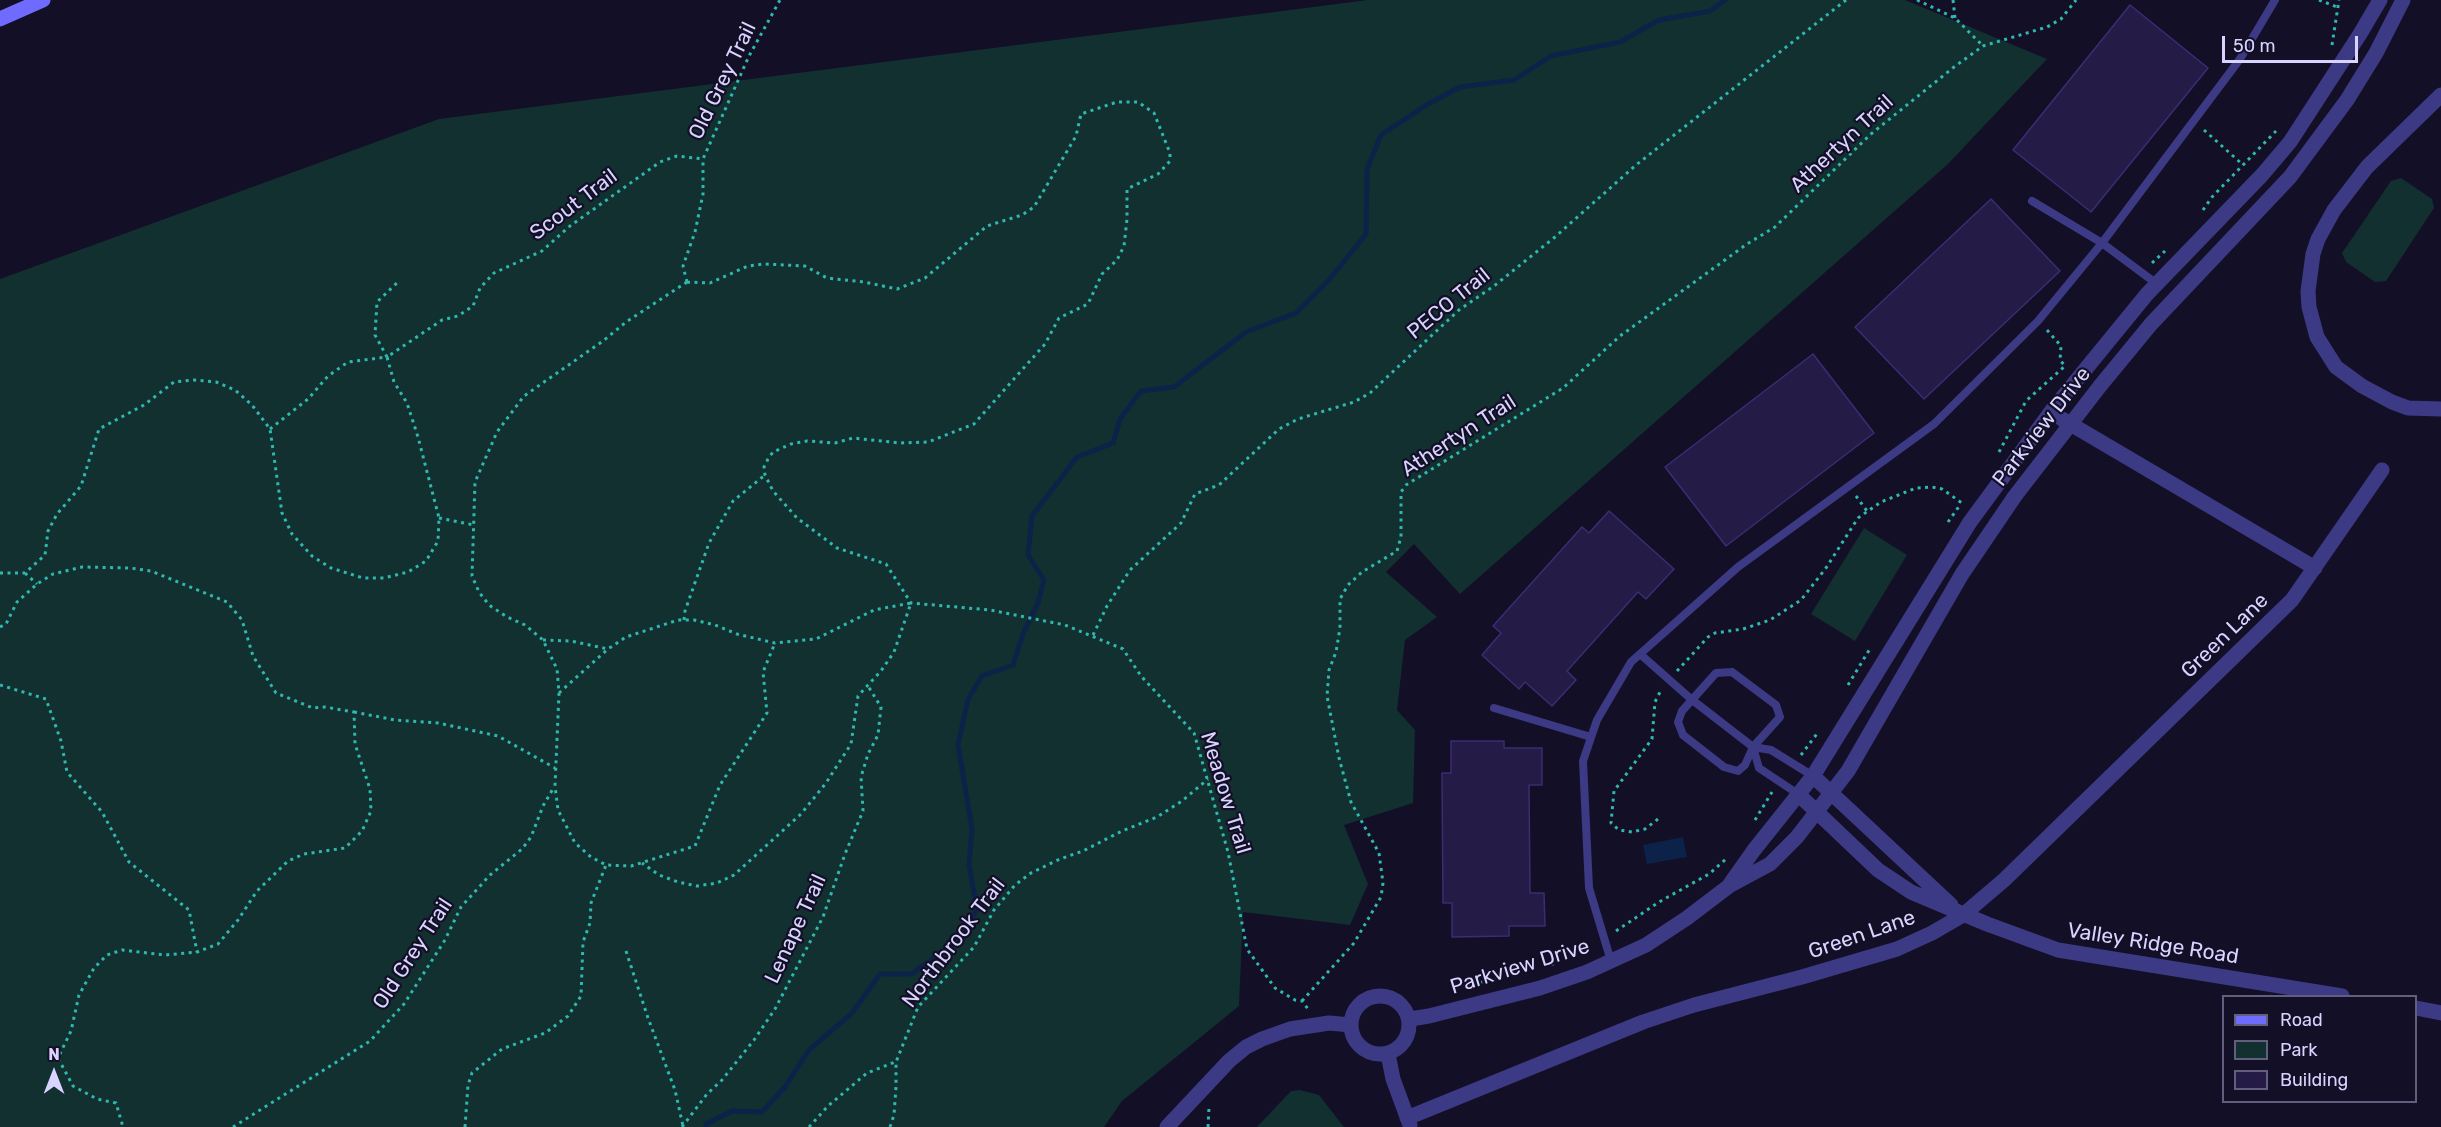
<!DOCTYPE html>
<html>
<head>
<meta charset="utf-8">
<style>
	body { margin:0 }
	#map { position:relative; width:2441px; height:1127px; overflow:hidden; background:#130f26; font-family:Rubik,sans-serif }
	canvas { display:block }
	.legend { position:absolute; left:2222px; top:995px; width:195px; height:108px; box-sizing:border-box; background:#130f26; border:2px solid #625e7d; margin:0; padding:8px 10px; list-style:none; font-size:18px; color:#d9d4ff }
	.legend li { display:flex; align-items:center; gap:12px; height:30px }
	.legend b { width:30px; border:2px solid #625e7d }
	.north { position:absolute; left:24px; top:1043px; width:60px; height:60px; -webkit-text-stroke:4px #130f26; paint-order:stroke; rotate:0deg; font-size:16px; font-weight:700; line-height:24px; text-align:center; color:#d9d4ff }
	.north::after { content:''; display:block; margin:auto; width:21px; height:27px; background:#d9d4ff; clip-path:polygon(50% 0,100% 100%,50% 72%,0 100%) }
	.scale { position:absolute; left:2222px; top:36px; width:136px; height:27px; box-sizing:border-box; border:3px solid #d9d4ff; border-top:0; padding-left:8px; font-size:18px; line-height:21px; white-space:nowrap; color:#d9d4ff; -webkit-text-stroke:4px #130f26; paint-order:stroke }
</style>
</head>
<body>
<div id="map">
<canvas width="2441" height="1127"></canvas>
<ul class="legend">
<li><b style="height:8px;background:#6f6bff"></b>Road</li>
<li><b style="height:16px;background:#12302f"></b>Park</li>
<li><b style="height:16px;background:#241b47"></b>Building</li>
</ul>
<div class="north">N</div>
<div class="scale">50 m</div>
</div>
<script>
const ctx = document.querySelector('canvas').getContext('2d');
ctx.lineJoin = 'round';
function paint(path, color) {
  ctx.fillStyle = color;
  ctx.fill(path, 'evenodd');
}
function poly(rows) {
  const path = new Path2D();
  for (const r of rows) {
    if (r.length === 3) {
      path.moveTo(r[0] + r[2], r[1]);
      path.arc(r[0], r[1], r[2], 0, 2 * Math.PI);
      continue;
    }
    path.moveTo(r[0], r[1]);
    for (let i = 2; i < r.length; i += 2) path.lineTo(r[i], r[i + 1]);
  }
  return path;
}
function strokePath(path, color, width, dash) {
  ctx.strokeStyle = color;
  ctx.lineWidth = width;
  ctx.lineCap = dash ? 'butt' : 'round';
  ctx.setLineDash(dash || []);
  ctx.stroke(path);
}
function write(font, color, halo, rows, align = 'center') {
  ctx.font = font + ' Rubik,sans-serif';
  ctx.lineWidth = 4.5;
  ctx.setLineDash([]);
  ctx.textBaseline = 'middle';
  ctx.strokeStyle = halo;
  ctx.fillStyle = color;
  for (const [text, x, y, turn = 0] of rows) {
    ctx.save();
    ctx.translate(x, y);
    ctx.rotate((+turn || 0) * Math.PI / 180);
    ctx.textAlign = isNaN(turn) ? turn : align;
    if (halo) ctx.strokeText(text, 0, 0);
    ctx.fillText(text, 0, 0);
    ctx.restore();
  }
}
const green = poly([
	[1368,0,1905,0,2047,59,1948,164,1460,594,1414,544,1386,572,1437,617,1405,640,1397,710,1415,730,1413,803,1344,825,1368,884,1350,925,1243,912,1239,1006,1122,1101,1104,1127,0,1127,0,279,439,119],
	[2401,178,2432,199,2434,208,2386,281,2375,282,2346,262,2342,253,2391,181],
	[1864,528,1907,555,1855,641,1811,614],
	[1300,1090,1319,1095,1344,1127,1257,1127,1291,1091]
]);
const water = poly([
	[1683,837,1687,857,1647,864,1643,845]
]);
const stream = poly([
	[706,1127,706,1124,732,1111,762,1112,785,1087,809,1050,852,1013,880,974,911,974,950,947,977,910,969,865,972,829,958,745,968,699,982,676,1013,665,1023,634,1038,603,1044,580,1028,555,1032,516,1077,457,1113,443,1120,419,1141,391,1174,387,1246,332,1296,313,1329,280,1366,234,1367,169,1381,135,1428,104,1460,87,1514,80,1551,56,1620,42,1659,20,1710,11,1725,0]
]);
const building = poly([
	[2130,5,2208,68,2091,212,2013,150,2130,5],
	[1991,199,2060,271,1924,399,1855,327,1991,199],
	[1813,354,1874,433,1726,546,1665,467,1813,354],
	[1609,511,1674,569,1646,599,1638,592,1567,671,1576,680,1552,706,1525,682,1519,689,1482,655,1501,633,1493,626,1582,527,1589,533,1609,511],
	[1451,741,1504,741,1504,748,1542,748,1542,785,1529,785,1530,893,1544,893,1545,926,1509,926,1509,936,1452,937,1452,903,1443,903,1442,773,1451,773,1451,741]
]);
const path = poly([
	[1917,0,1955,18,1983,46],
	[1953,0,1955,18],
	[2319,0,2337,7],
	[2332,45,2339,0],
	[2204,130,2242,164],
	[2203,210,2212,197,2276,131],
	[2152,263,2165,251],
	[687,282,710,283,748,266,764,264,805,266,827,278,864,282,897,289,925,278,987,226,1022,215,1034,207,1076,136,1081,114,1117,102,1138,102,1154,113,1170,153,1170,161,1158,174,1127,189,1127,219,1124,246,1117,260,1102,274,1088,304,1059,318,1045,344,974,424,928,442,900,443,853,438,835,443,807,441,791,444,773,452,768,459,764,467,765,475,773,491,797,518,837,548,886,564,911,603,990,610,1065,625,1123,649,1141,676,1194,733,1228,852,1247,949,1275,988,1295,1000,1302,1001,1308,1009],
	[687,282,626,322,603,341,524,396,497,432,475,482,472,576,479,592,489,605,507,617,525,625,543,640,557,669,559,693,555,786,558,810,575,843,591,857,606,865,631,866,695,846,720,785,767,713,763,672,775,643],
	[687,282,683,266,695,232,703,194,703,159,749,56,780,0],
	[2047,330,2061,346,2060,360,2065,366],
	[270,429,308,399,328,376,348,362,387,357,375,335,377,302,399,281],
	[1999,452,2026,401,2065,366],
	[1856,496,1867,511],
	[439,518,474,525],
	[1948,522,1960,505],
	[0,573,25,573,45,555,48,531,57,514,81,486,99,429,144,405,174,382,194,380,216,382,235,390,252,405,270,429,282,513,292,534,312,556,331,568,363,578,384,578,408,572,426,561,438,541,439,518,418,437,407,403,394,382,387,357,442,320,458,316,473,306,480,288,494,273,542,251,570,226,660,162,677,156,703,159],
	[25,573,37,584],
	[684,620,685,611,709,543,733,501,765,475],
	[0,627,6,624,17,602,37,584,53,574,82,567,130,568,151,571,227,602,242,620,253,656,276,693,313,708,325,707,354,712,355,744,370,789,371,811,362,831,345,848,304,854,288,861,257,891,238,920,218,944,197,952,165,955,122,950,107,955,94,968,79,995,71,1031,58,1058,73,1086,97,1099,116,1103,123,1127],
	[1093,635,1107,606,1130,570,1181,523,1195,494,1219,485,1279,429,1298,419,1354,402,1370,393,1459,310,1494,286,1555,237,1636,165,1846,0],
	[543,640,571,641,608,649,626,637,678,620,694,620,715,625,737,634,775,643,816,639,874,610,911,603,894,652,881,671,858,696,851,744,826,783,801,814,734,875,717,883,697,886,678,882,659,875,642,863],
	[1677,671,1708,637,1715,633,1743,629,1770,620,1801,600,1826,568,1858,518,1881,502,1916,488,1932,487,1942,489,1962,503],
	[0,685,46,699,61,741,67,772,102,812,129,862,189,910,197,952],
	[1848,685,1871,647],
	[559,693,608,649],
	[354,712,395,720,438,723,498,736,555,768],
	[1801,755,1819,731],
	[1658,819,1645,829,1632,832,1619,830,1611,823,1614,791,1652,739,1655,702,1661,690],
	[1755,820,1772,792],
	[1616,931,1659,902,1709,874,1726,859],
	[626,951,648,1018,675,1090,683,1126],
	[1551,965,1589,945],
	[1457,986,1496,980],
	[1302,1001,1354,943,1381,897,1383,883,1379,853,1351,802,1339,758,1327,696,1329,670,1336,652,1340,628,1340,599,1348,585,1362,572,1397,551,1401,537,1401,492,1406,485,1563,388,1620,336,1747,244,1775,227,1871,134,1954,67,1983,46,2047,27,2061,19,2076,0],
	[233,1127,370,1041,404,1004,445,940,461,907,490,875,522,849,531,837,543,806,554,787],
	[465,1127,468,1085,472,1073,502,1049,545,1033,568,1016,581,996,583,942,590,923,591,903,606,865],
	[682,1127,707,1094,722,1080,754,1040,775,1009,823,917,845,854,863,811,861,777,868,754,878,735,881,707,868,686],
	[809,1127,828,1106,867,1073,895,1062],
	[890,1127,894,1115,896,1087,896,1062,918,1007,974,947,994,910,1015,885,1031,873,1060,859,1083,851,1122,831,1157,817,1182,801,1208,779],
	[1208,1127,1209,1108]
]);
const lane = poly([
	[2032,201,2102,243,2157,284],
	[1640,654,1691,699,1753,747,1771,750,1813,776],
	[1732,672,1776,705,1780,717,1753,747,1745,765,1738,771,1724,767,1683,735,1678,722,1682,711,1716,673,1732,672],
	[1494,708,1591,737],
	[1753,747,1759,768,1798,794],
	[1611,961,1589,888,1583,761,1597,720,1631,662,1738,567,1934,424,2038,321,2102,243,2240,59,2275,0]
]);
const street = poly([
	[2441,95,2367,167,2334,210,2318,239,2313,254,2308,291,2309,307,2317,337,2336,367,2362,386,2392,402,2408,408,2441,409],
	[2062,419,2315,568],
	[1813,776,1951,905],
	[1798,794,1878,870,1911,892,1987,924,2058,950,2342,996],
	[1730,884,1754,850,1813,776,1970,522,2053,409,2147,294,2262,175,2290,142,2360,34,2380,0],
	[1380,1025,29],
	[2416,1008,2441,1013],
	[1410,1019,1429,1016,1540,988,1587,972,1646,945,1687,918,1729,886,1770,864,1797,837,1848,771,1962,574,2015,496,2100,386,2151,324,2290,177,2347,100,2376,53,2403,0],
	[1388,1054,1393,1079,1410,1125],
	[1407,1118,1643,1022,1694,1005,1802,977,1897,949,1932,933,1963,915,2004,880,2292,600,2382,470],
	[1167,1127,1229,1061,1246,1047,1262,1039,1290,1029,1329,1023,1351,1025]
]);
const secondary = poly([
	[0,19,43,0]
]);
const streetNames = [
	["Old Grey Trail",723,81,-64],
	["Athertyn Trail",1842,144,-43],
	["Scout Trail",574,205,-37],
	["PECO Trail",1449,304,-39],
	["Parkview Drive",2042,427,-52],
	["Athertyn Trail",1459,436,-33],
	["Green Lane",2225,636,-44],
	["Meadow Trail",1225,793,73],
	["Lenape Trail",796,929,-65],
	["Green Lane",1862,935,-19],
	["Northbrook Trail",954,943,-53],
	["Valley Ridge Road",2153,944,9],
	["Old Grey Trail",413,954,-57],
	["Parkview Drive",1520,967,-17]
];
paint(green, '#12302f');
paint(water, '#0c2248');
strokePath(stream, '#0c2248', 5);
paint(building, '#241b47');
strokePath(building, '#3b2d73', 1.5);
strokePath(path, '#2fb8b0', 3, [3, 4.5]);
strokePath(lane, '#3d3a85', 8);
strokePath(street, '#3d3a85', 15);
strokePath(secondary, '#6f6bff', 15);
write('21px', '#d9d4ff', '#130f26', streetNames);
</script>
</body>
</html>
